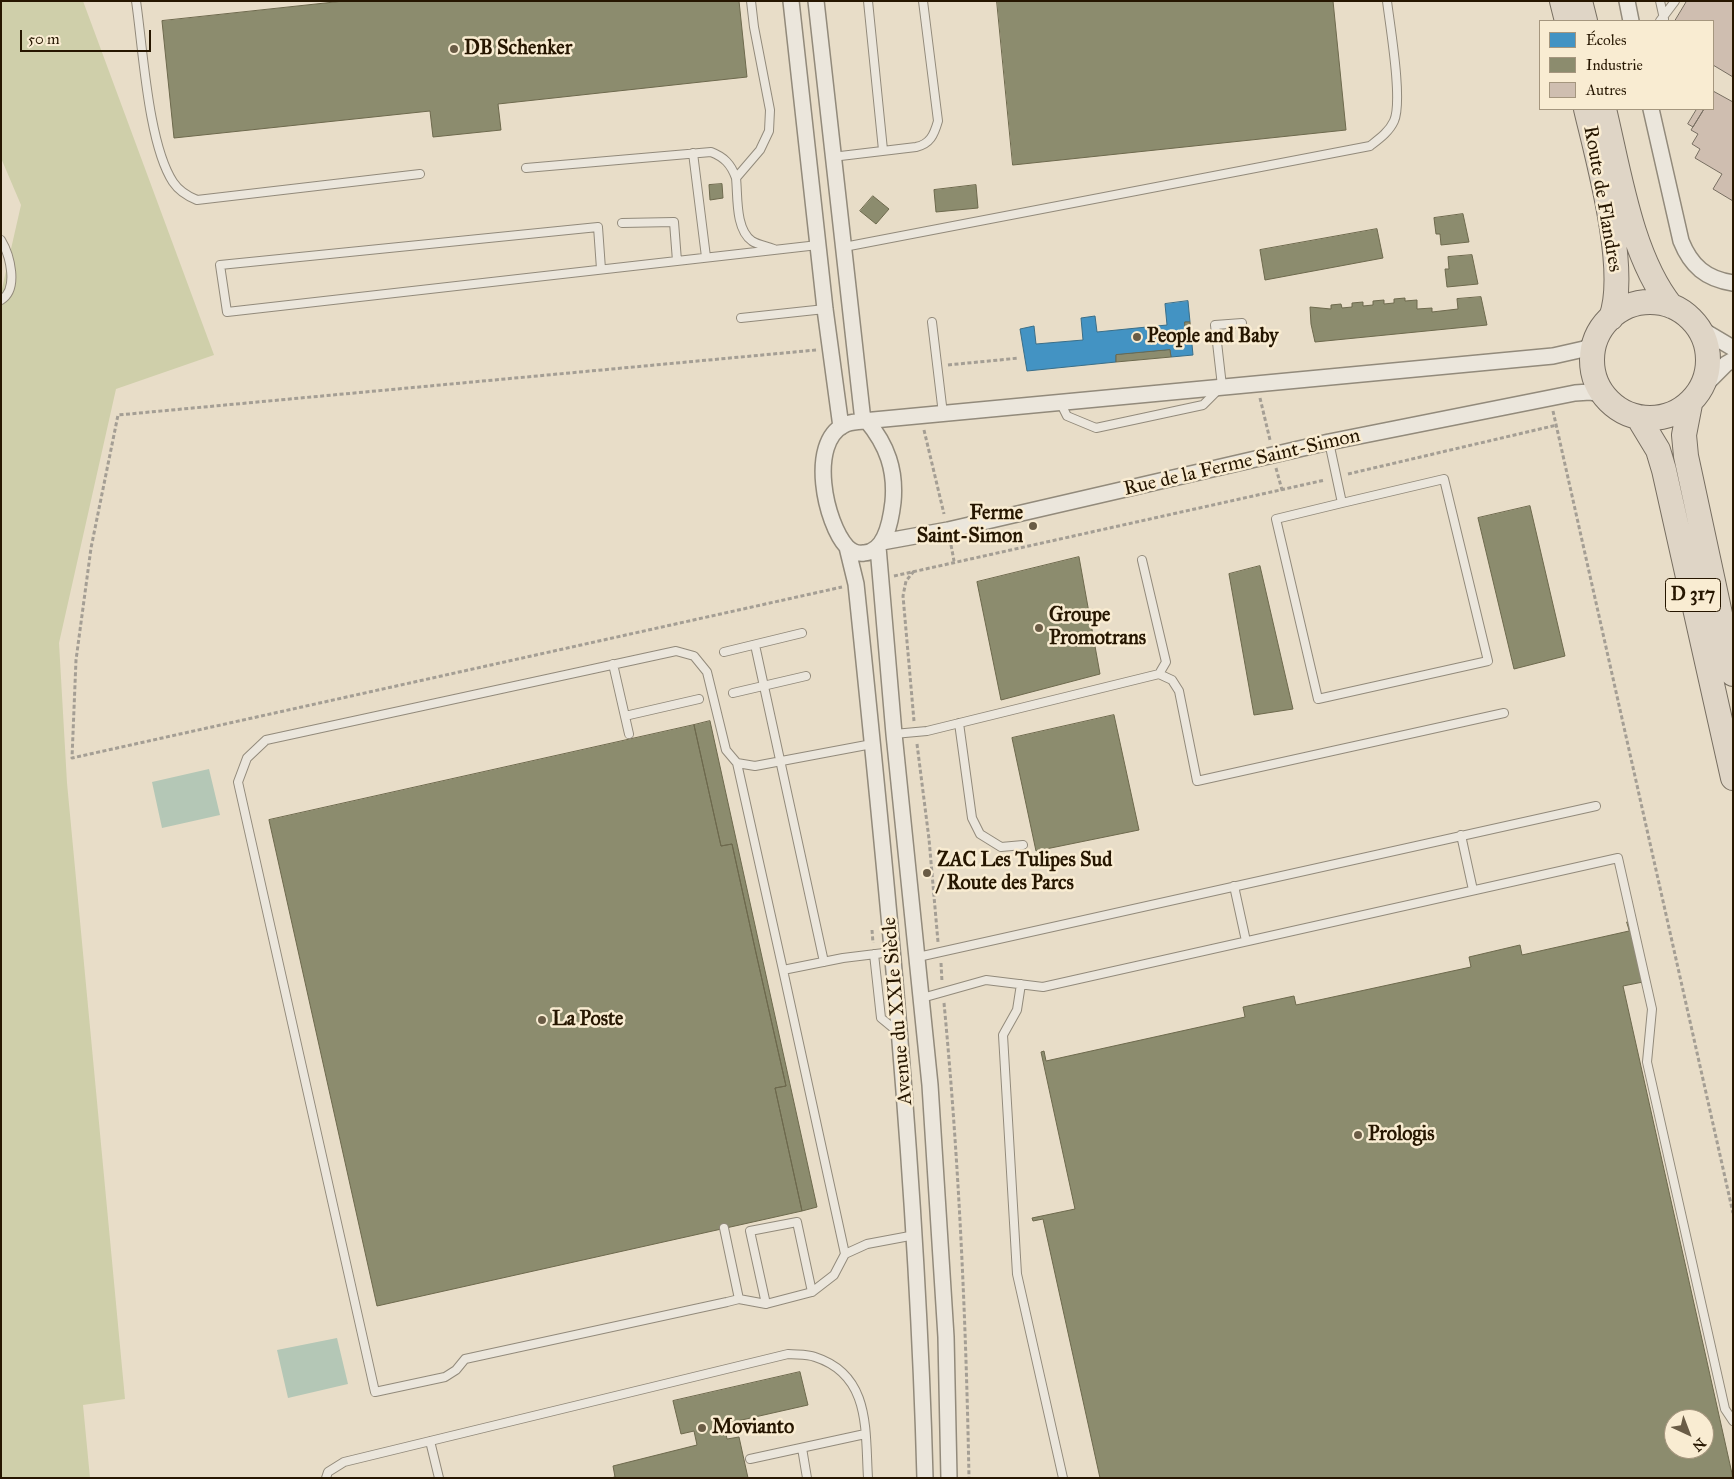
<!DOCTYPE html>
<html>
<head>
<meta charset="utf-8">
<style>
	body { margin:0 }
	#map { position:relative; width:1734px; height:1479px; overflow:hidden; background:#e8ddc8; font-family:"IM FELL Great Primer",serif }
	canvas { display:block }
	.frame { position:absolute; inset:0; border:2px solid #261600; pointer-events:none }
	.legend { position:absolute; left:1539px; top:20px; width:175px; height:90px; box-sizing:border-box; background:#f9ecd2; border:1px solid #a5967e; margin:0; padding:6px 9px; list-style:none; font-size:15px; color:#261600 }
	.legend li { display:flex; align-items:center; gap:10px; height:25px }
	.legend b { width:25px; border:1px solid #a5967e }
	.north { position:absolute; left:1664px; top:1409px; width:50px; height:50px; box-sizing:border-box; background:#f9ecd2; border:1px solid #a5967e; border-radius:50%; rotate:137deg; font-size:14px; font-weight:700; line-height:20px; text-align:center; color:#261600 }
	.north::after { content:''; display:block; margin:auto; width:18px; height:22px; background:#6a5c46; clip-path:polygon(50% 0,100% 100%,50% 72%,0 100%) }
	.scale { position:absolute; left:20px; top:30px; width:131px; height:22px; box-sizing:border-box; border:2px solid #261600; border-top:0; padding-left:6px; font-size:15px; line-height:18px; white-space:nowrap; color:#261600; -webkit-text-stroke:4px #f9ecd2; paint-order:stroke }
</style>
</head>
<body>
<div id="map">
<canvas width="1734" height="1479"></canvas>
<div class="frame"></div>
<ul class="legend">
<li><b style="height:14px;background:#4393c3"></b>Écoles</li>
<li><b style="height:14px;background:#8c8c6e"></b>Industrie</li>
<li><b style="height:14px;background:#cfbeb0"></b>Autres</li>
</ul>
<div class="north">N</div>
<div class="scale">50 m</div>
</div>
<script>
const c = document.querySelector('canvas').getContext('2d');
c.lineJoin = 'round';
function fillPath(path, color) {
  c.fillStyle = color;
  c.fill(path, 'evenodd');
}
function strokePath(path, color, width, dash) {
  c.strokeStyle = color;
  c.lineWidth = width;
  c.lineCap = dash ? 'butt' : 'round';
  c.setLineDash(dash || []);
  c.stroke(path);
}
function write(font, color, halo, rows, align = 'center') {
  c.font = font + ' "IM FELL Great Primer",serif';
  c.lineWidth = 5;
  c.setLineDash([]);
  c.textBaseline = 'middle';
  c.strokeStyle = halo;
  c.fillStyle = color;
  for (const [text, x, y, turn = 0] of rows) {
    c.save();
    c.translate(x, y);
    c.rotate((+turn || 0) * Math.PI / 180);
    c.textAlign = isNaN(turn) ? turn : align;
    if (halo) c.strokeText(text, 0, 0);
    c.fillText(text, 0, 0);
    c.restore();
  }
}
fillPath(new Path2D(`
	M1 1H83L214 355 116 389 59 643 67 783 125 1399 83 1405 90 1478H1V293L21 205 1 158Z`), '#cfcfaa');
fillPath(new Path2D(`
	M209 769 220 815 162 828 152 782Z
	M337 1338 348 1384 288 1398 277 1350Z`), '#b4c7b6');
const schools = new Path2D(`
	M1188 301 1190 322H1185L1186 334H1191L1193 355 1171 357 1170 350 1116 355V362L1027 371 1020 329 1034 326 1036 344 1083 340 1081 318 1095 316 1097 332 1167 325 1165 304Z`);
fillPath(schools, '#4393c3');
strokePath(schools, '#3a6e88', 1);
const industry = new Path2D(`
	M344 1H739L747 77 498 104 501 130 433 137 430 111 174 138 162 21Z
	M997 1H1333L1346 130 1013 165Z
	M722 184 723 198 710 200 709 185Z
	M976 185 978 208 936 212 934 190Z
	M873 196 889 209 876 224 860 211Z
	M1463 214 1469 242 1441 245 1440 234H1436L1434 218Z
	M1377 229 1383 258 1265 280 1260 250Z
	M1472 255 1478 284 1447 287 1445 269H1449L1448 257Z
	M1481 297 1487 325 1315 342 1311 324 1310 307 1331 309V305L1341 304 1342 308 1352 307V303L1363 302V306L1373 305V301L1384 300V304L1394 303V299L1405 298V301L1417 300V309L1432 308V312L1458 309 1457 299Z
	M1185 322H1190L1191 334H1186Z
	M1170 350 1171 357 1116 362V355Z
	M1530 506 1565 656 1514 669 1478 518Z
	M1079 557 1100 674 1001 700 977 582Z
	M1260 566 1293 709 1254 715 1229 574Z
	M1114 715 1139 830 1036 851 1012 738Z
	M710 721 817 1207 802 1211 775 1088 786 1086 756 953 732 844 721 846 694 725Z
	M694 725 721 846 732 844 756 953 786 1086 775 1088 802 1211 377 1306 269 820Z
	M1627 922H1630L1643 982 1623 986 1733 1478H1100L1043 1219 1033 1221 1032 1218 1075 1209 1041 1052 1044 1051 1046 1061 1245 1017 1243 1007 1294 996 1296 1005 1471 967 1469 957 1520 945 1522 955 1629 931ZM1674 1419H1704V1449H1674Z
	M800 1372 808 1405 724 1424 727 1439 739 1437 748 1478H610L615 1477 613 1466 697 1445 694 1431 681 1434 673 1401Z`);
fillPath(industry, '#8c8c6e');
strokePath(industry, '#6d694d', 1);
const building = new Path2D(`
	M1687 1H1733V77L1713 65V21H1675Z
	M1713 91 1733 102V201L1713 189 1722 174 1695 158 1700 149 1692 144 1698 134 1691 130 1704 109H1713Z
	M1697 109H1704L1693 127 1688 124Z`);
fillPath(building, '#cfbeb0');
strokePath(building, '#776e61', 1);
const lane = new Path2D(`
	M136 1C143 48 148 144 173 182 179 191 187 196 197 200L420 174
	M751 1 754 27 770 110 769 131 760 150 736 178C738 196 735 229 752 241 758 245 767 246 774 249
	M868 1 883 150
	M1660 1 1664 19
	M1660 21 1675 1
	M693 153 706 257
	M832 157 916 147C930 144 934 135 938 121L923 1
	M526 168 711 152C724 157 731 164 736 178
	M622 223 674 222 677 261
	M1 240C10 255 19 289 1 300
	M844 247 1370 146C1379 139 1389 132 1394 121 1403 101 1390 26 1387 1
	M601 269 598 227 220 265 227 312 818 245
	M741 318 825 309
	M932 322 943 414
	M1060 402 1067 416 1096 428 1203 405 1222 386 1215 325 1242 323
	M1329 442 1342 503 1444 479 1488 661 1318 699 1276 519 1342 503
	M1142 560 1166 662 1159 674
	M755 645 824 962
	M724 652 802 633
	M613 664 629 734
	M733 693 806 676
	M625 716 699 699
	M959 723 972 818 980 834 1001 847 1023 845
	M894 734 927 731 1159 674 1172 680 1179 691 1197 781 1504 713
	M872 744 755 766 737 763 726 750 707 672 694 656 676 651 266 740 247 758 238 782 375 1392 445 1377 456 1370 465 1359 727 1302 739 1299 766 1304 812 1292 834 1275 845 1254 867 1244 915 1235
	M737 763 783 970
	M1461 835 1473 890
	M1234 886 1246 941
	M874 954 881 1018 898 1032
	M918 957 1596 806
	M1021 984 1017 1010 1003 1035 1017 1274 1063 1478
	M922 998 986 980 1043 987 1618 858 1652 1009 1647 1062 1725 1409 1733 1421
	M724 1228 739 1299
	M845 1254 783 970 843 958 892 952
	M766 1304 750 1231 797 1222 812 1292
	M430 1441 439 1478
	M802 1448 807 1478
	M750 1459 865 1434
	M326 1478 328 1472 344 1462 788 1354C797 1355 807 1354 815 1357 871 1375 865 1430 868 1478`);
const street = new Path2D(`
	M791 1 825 309 841 427
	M816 1 863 421
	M1627 1 1631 21
	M1651 109 1681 241C1691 266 1706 279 1733 283
	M1699 328 1733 348
	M1702 388 1726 364 1733 360
	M867 421C887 445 896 470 893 502 891 519 886 552 864 553 858 554 851 551 847 547 825 523 808 443 844 425 849 422 857 422 863 421L1553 356 1584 349 1595 343
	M882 542 948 530 1329 442 1575 393 1590 392 1603 394
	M847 547 856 584C887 881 917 1179 925 1478
	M878 547 894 734 930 1085 946 1337 949 1478`);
const primary = new Path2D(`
	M1562 1 1567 21
	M1580 1 1585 21
	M1586 109C1598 160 1629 270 1611 318
	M1604 109C1619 171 1631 256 1671 306
	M1592 360a58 58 0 1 1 116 0a58 58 0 1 1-116 0Z
	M1690 404 1684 435 1686 456 1733 674
	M1638 417 1658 450 1664 470 1733 778`);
strokePath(lane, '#928a7b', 10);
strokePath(street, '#928a7b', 18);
strokePath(primary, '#776e61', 26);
strokePath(new Path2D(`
	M816 350 118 415 91 548 76 660 72 758 842 587
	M948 365 1019 358
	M1260 398 1270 440
	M1553 411 1733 1213
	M924 430 944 514
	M1276 468 1282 490
	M1348 474 1557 425
	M951 545 954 561
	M894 576 1325 480
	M914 721 903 596 906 581 914 571
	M917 744 929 839 938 942
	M872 930 873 943
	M941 963 942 982
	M944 1003C959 1161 966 1319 969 1478`), '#a49e94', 3, [4, 2.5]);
strokePath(lane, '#ebe6dc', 8);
strokePath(street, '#ebe6dc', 15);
strokePath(primary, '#dfd5c6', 24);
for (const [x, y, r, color] of [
	[454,49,5,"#6a5c46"],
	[1137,337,5,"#6a5c46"],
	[1033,526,5,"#6a5c46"],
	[1039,628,5,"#6a5c46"],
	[927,873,5,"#6a5c46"],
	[542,1020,5,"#6a5c46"],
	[1358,1135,5,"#6a5c46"],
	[702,1428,5,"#6a5c46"]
]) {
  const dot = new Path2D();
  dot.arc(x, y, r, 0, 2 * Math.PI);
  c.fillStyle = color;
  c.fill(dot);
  strokePath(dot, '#f9ecd2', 2);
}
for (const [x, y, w] of [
	[1693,595,55]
]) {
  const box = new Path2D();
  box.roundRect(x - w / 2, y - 16.5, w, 33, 4);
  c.fillStyle = '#f9ecd2';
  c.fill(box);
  strokePath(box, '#261600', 1);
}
write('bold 19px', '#261600', null, [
	["D 317",1693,595]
]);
write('bold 20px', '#261600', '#f9ecd2', [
	["DB Schenker",464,49],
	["People and Baby",1147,337],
	["Ferme",1023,514,"right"],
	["Saint-Simon",1023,537,"right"],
	["Groupe",1049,616],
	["Promotrans",1049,639],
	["ZAC Les Tulipes Sud",937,861],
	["/ Route des Parcs",937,884],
	["La Poste",552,1020],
	["Prologis",1368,1135],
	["Movianto",712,1428]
], 'left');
write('20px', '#261600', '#f9ecd2', [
	["Route de Flandres",1602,199,80],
	["Rue de la Ferme Saint-Simon",1242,463,-13],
	["Avenue du XXIe Siècle",898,1011,-95]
]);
</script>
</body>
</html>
